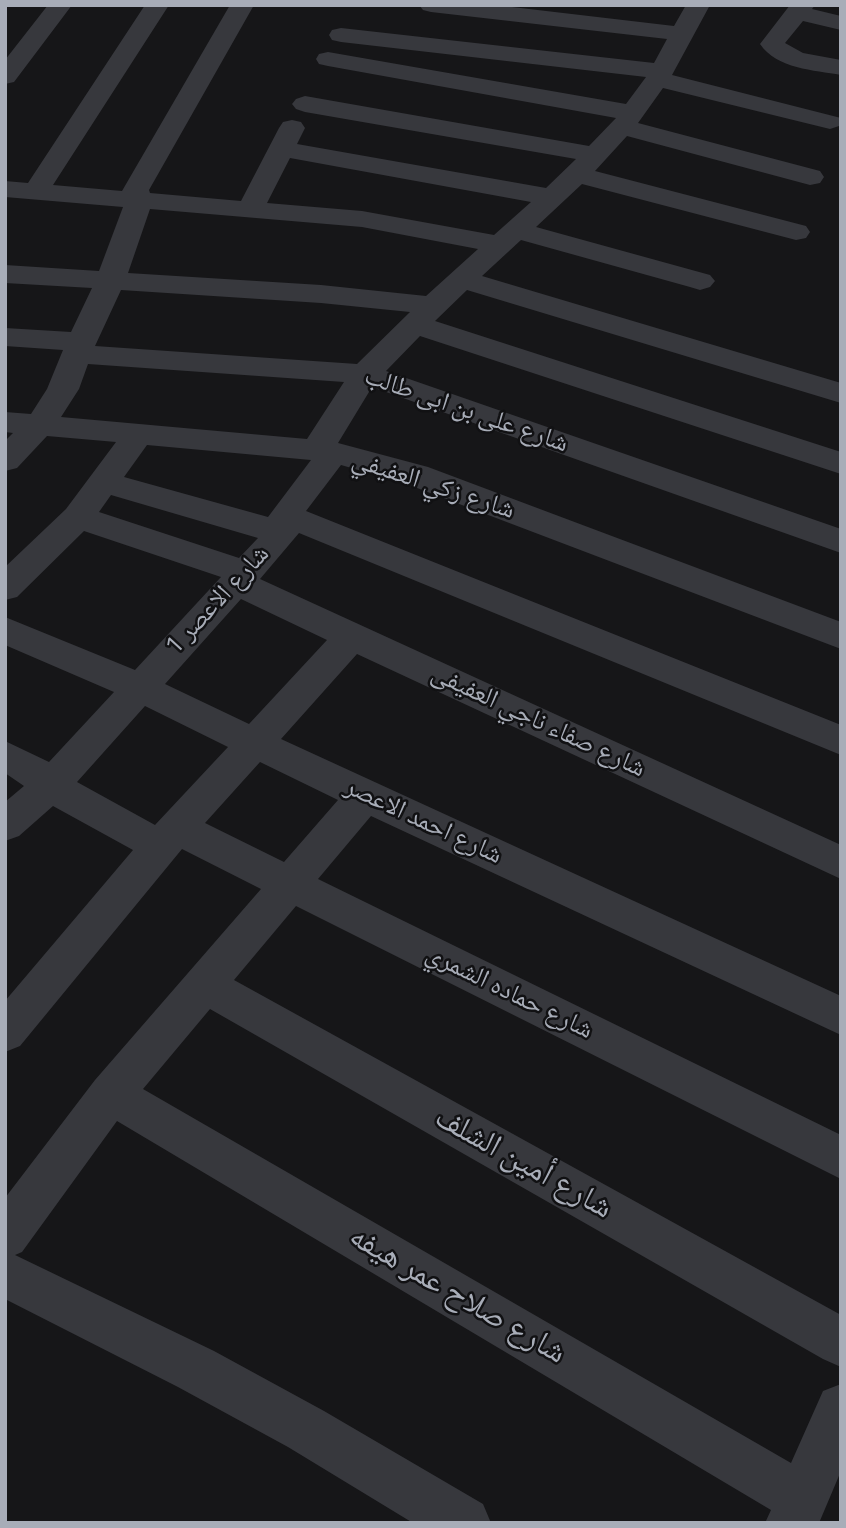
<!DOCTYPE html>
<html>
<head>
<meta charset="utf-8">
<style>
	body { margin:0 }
	#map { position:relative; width:846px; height:1528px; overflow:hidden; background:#161618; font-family:"Titillium Web",sans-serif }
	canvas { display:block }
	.frame { position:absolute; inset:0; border:7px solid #a8adb8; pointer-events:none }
</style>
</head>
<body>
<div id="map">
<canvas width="846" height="1528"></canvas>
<div class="frame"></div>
</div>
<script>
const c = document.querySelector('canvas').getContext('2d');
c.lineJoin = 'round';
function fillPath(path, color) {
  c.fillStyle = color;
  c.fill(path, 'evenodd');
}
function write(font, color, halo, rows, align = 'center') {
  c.font = font + ' "Titillium Web","Noto Naskh Arabic",sans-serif';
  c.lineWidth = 5;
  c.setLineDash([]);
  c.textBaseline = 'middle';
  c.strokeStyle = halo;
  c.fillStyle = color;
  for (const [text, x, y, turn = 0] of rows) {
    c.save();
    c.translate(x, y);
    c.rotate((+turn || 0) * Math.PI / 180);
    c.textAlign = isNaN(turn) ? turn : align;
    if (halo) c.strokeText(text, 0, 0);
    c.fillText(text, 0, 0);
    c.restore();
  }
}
fillPath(new Path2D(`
	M48 5H72L14 82 5 84V60Z
	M145 5H169L53 185 122 191 230 5H254L149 190 150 193 241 201 279 128 283 122 292 120 301 122 305 128 297 144 546 188 576 159 305 112 296 109 292 104 296 99 305 96 589 146 616 118 328 66 319 64 316 59 319 54 328 52 626 104 646 77 341 42 332 40 329 35 332 30 341 28 654 63 667 39 431 12 423 10 419 5H495L674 26 686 5H710L672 75 841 118 839 126 830 129 663 88 638 123 820 171 824 177 820 183 810 185 627 136 595 171 806 226 810 232 806 238 796 240 582 184 536 227 710 275 715 281 710 287 700 290 690 287 521 240 482 276 841 383V403L467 290 435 321 841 452V474L420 336 386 371 841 529V553L372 387 338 443 428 467 841 622V649L404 483 341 465 306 511 841 725V755L299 533 260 579 841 845V879L357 654 281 739 841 996V1035L371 816 318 879 841 1135V1179L296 906 234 980 841 1315V1367L823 1359 210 1009 143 1089 791 1463 823 1391 841 1384V1471L819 1523H765L771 1510 117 1121 22 1252 15 1255 214 1351 324 1411 483 1504 491 1523H413L288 1447 178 1387 5 1299V1198L95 1080 261 889 182 849 20 1046 5 1052V1001L133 850 53 806 19 836 5 841V802L24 786 5 773V741L49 762 114 692 5 645V617L135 670 221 577 84 531 17 597 5 600V567L66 509 116 442 47 436 17 468 5 471V441L13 433 5 432V412L31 414 47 389 63 350 5 346V328L71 332 92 288 5 283V265L99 271 123 207 5 197V181L28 183ZM290 158 531 202 494 235 362 211 267 203ZM150 209 362 227 478 249 426 296 321 285 128 273ZM121 290 321 303 410 312 357 364 95 346ZM88 364 344 382 307 439 61 417 79 389ZM147 445 311 460 268 517 124 477ZM111 495 258 538 239 558 99 512ZM241 599 327 640 249 724 165 684ZM145 706 228 747 155 825 77 782ZM260 762 338 800 284 862 205 823Z
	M790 5H815L812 9 841 16V30L803 21 785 43 803 53 841 60V75C814 70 777 69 760 44Z`), '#37383d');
write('26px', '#a8adb8', '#111113', [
	["شارع على بن ابى طالب",466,411,19],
	["شارع زكي العفيفي",433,486,18],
	["شارع الاعصر 1",218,601,-47],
	["شارع صفاء ناجي العفيفى",538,722,25],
	["شارع احمد الاعصر",423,822,25],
	["شارع حماده الشمري",509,993,26]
]);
write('32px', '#a8adb8', '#111113', [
	["شارع أمين الشلف",523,1164,29],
	["شارع صلاح عمر هيفه",457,1296,30]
]);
</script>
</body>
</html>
